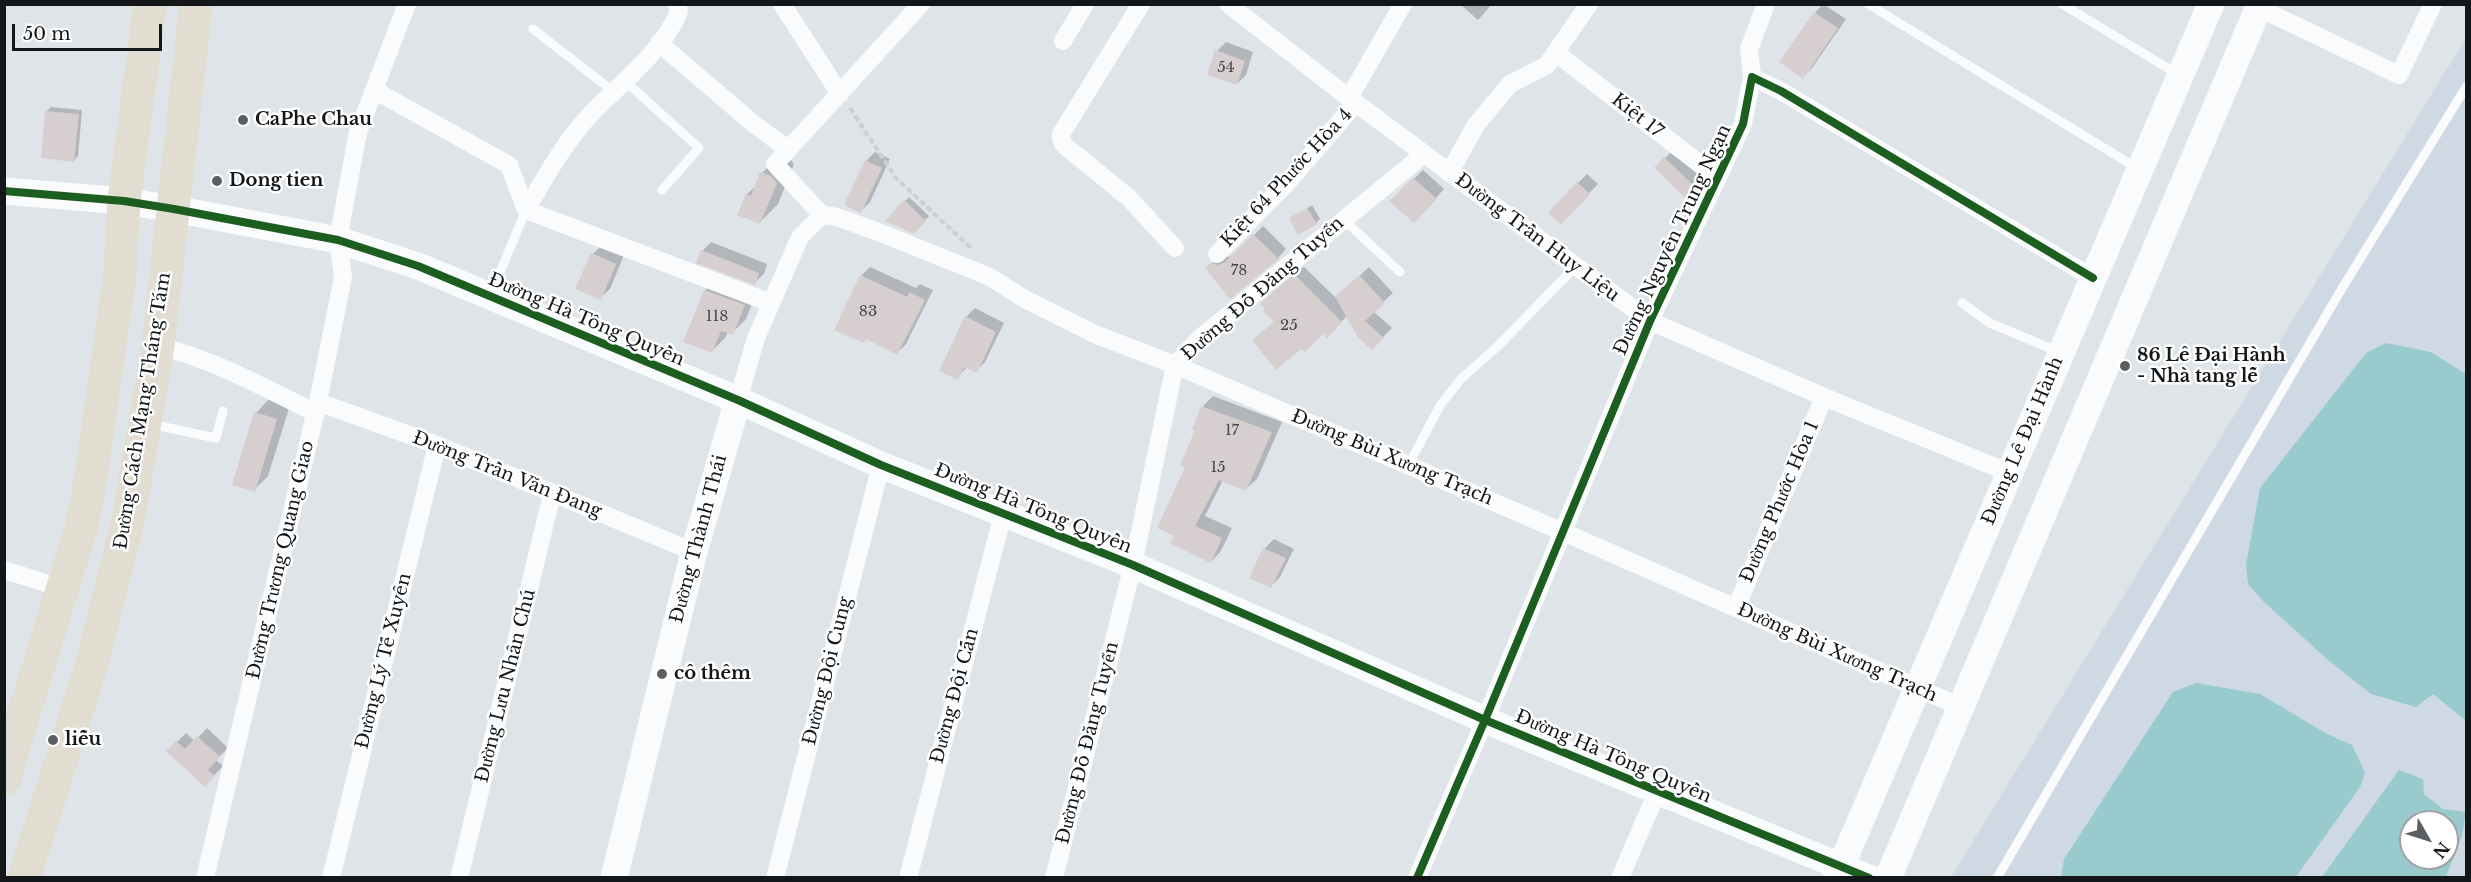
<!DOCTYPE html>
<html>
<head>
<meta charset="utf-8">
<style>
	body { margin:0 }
	#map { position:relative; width:2471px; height:882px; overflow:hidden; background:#dfe4e9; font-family:"Libre Baskerville",serif }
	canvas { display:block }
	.frame { position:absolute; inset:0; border:6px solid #14171a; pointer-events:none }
	.north { position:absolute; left:2399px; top:810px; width:60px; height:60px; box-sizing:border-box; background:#fff; border:2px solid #a1a2a3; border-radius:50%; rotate:129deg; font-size:16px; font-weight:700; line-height:24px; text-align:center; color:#14171a }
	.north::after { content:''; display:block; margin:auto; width:21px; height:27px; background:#5b5f62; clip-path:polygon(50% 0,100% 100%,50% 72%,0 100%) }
	.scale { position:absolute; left:12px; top:24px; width:150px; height:27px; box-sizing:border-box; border:3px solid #14171a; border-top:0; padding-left:8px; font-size:18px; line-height:21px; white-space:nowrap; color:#14171a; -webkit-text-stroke:4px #fff; paint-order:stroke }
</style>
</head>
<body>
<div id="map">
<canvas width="2471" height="882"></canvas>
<div class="frame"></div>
<div class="north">N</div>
<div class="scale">50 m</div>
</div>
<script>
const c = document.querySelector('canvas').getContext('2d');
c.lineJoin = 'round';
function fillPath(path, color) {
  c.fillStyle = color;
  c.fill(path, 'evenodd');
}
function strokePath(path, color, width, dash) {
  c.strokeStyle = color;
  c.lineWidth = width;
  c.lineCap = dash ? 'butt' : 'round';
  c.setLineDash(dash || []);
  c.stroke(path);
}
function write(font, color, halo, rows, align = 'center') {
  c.font = font + ' "Libre Baskerville",serif';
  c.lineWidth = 5;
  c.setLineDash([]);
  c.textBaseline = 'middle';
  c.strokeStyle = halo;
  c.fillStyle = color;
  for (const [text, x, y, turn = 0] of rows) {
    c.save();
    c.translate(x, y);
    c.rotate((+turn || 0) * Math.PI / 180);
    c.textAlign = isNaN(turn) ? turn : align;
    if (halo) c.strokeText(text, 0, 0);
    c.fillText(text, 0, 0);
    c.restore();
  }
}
fillPath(new Path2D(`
	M2466 38V877H1951ZM2411 822H2447V858H2411Z`), '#cfd9e4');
fillPath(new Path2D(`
	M2386 343 2431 352 2466 374V721L2433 694 2416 707 2371 694 2328 660 2265 603 2248 584 2246 565 2260 488 2366 353Z
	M2196 683 2260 694 2327 734 2352 745 2365 773 2360 787 2296 877H2061L2064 859 2173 692Z
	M2399 770 2423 779 2424 794 2443 809 2466 812 2462 836 2446 877H2322ZM2411 822H2447V858H2411Z`), '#99cbce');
fillPath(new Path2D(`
	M1460 4H1492L1478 20Z
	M1823 4 1846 19 1812 68 1803 77 1781 62 1815 13Z
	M1226 42 1253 52 1246 75 1237 84 1217 51Z
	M51 107 82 110 78 156 74 160 47 111Z
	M1674 149 1707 181 1700 193 1692 202 1656 168Z
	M875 152 890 159 870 202 861 211 866 161Z
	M780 155 789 158 794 164 778 204 760 222 739 215 747 194 757 185 762 173Z
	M1423 170 1444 189 1423 212 1391 201Z
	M1587 174 1598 184 1561 222 1578 183Z
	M909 197 929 216 913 232 887 220Z
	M1312 205 1320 219 1316 223 1291 219Z
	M1263 226 1286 249 1278 258 1207 268 1221 255 1230 257 1235 254Z
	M711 242 767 264 764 274 754 283 702 251Z
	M602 245 624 255 610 289 600 298 593 254Z
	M870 267 916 288 920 284 933 290 906 344 897 353 867 338 861 276Z
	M1304 267 1336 298 1369 267 1393 293 1373 311 1392 328 1381 339 1347 316 1327 336 1323 332 1301 347 1254 340 1275 321 1271 294Z
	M719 277 757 291 746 319 732 333 728 332 725 338 711 352 685 342 705 290Z
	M975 308 1004 323 985 362 976 371 967 367 957 378 966 317Z
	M1213 396 1282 422 1257 479 1246 489 1223 480 1205 516 1232 528 1221 551 1211 562 1176 535 1187 466 1197 429 1194 428 1203 406Z
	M269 399 290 405 268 476 254 490 256 413Z
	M1274 539 1294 549 1280 577 1271 586 1251 577 1265 548Z
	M207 728 228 748 216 760 223 766 205 785 168 751 186 733 195 741Z`), '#0003');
fillPath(new Path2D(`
	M1814 12 1838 28 1803 79 1779 62Z
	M1215 50 1245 61 1237 85 1207 75Z
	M45 111 79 114 74 162 41 158Z
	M1664 157 1699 191 1692 204 1654 168Z
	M865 160 882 168 861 213 844 205Z
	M760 172 771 176 777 183 760 224 737 215 746 194 751 196Z
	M1413 178 1437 199 1414 223 1389 201Z
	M1577 182 1590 194 1561 225 1548 213Z
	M904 200 926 221 914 234 885 221Z
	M1307 208 1317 224 1298 235 1289 218Z
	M1253 234 1279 259 1230 299 1205 268 1211 263 1219 265 1225 262Z
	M701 250 759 273 755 285 696 263Z
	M591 253 616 264 601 300 575 289Z
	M860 275 907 297 910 292 925 300 897 355 866 339 864 343 834 330Z
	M1295 275 1342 322 1327 338 1323 334 1305 352 1301 349 1276 370 1252 340 1274 322 1263 311 1265 309 1260 303Z
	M1359 275 1385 303 1365 321 1384 338 1372 350 1358 337 1335 297Z
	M704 290 745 305 733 335 721 331 712 353 683 342Z
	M965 316 996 332 977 373 964 367 958 380 939 371Z
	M1201 406 1272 432 1246 491 1219 480 1195 526 1222 538 1211 563 1170 543 1174 536 1157 528 1185 467 1180 465 1195 430 1192 429Z
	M254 412 277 419 255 492 232 485Z
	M1263 548 1286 558 1271 588 1249 578Z
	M197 736 220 757 208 770 215 776 205 787 166 751 176 741 185 749Z`), '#d7cecf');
strokePath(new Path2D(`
	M850 108 896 178 972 249`), '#cdcfd0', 4, [6, 3]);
strokePath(new Path2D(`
	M1868 4 2137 168
	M2062 4 2179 75
	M533 29 614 92
	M625 81 699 148 662 190
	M1344 220 1400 272
	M491 294 526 210
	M1962 303 1990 323 2059 352
	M150 424 216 438 223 411
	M1408 466 1441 404 1462 378 1497 347 1576 266
	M1997 878 2341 290 2466 87`), '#fafbfc', 9);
strokePath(new Path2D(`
	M782 4 840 94
	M1141 4 1061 134V139L1064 145 1129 198 1175 248
	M1228 4 1349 98 1650 321 1824 397 2010 473
	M2259 8 2399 75 2433 4
	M1063 41 1085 4
	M659 43 755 125 788 149
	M1556 53 1718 178
	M1752 77 1749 49 1766 4
	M374 90 509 165 526 210 771 303
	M1349 98 1403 4
	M1449 173 1476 125 1510 84 1547 65 1589 4
	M526 210C543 181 559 152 581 125 610 91 663 54 679 11L677 4
	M822 215 837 217 881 233 990 277 1023 298 1097 335 1175 365 1563 532 1961 707
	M822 215 775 164 921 4
	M1217 254 1286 184 1356 103
	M158 346C214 359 264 388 316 413
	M738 400 756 338 800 237 822 215
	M318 402 437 445 694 552
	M4 570 62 588
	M1736 608 1824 397
	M205 878 318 402 343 277 338 240 358 132 407 4
	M331 878 437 445
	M459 878 552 494
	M775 878 881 465
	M908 878 1003 514
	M1054 878 1133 565 1175 365 1199 339 1424 154
	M1417 878 1485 720 1650 321 1743 124 1752 77 1781 91 2093 278
	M1620 878 1657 792`), '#fafbfc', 18);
strokePath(new Path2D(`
	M4 191 124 201 174 209 338 240 418 266 738 400 881 465 1133 565 1485 720 1869 878
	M614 878 694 552 738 400
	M1836 878 2211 4
	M1888 878 2260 4`), '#fafbfc', 27);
strokePath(new Path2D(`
	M4 779 82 525 91 476 120 274 124 201 150 4
	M24 878 89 673 128 522 158 346 196 4`), '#e1ddd0', 33);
strokePath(new Path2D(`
	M4 191 124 201 174 209 338 240 418 266 738 400 881 465 1133 565 1485 720 1869 878
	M1417 878 1485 720 1650 321 1743 124 1752 77 1781 91 2093 278`), '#1b5e20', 8);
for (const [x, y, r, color] of [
	[243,120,6,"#5b5f62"],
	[217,181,6,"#5b5f62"],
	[2125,366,6,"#5b5f62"],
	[662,674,6,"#5b5f62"],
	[53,740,6,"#5b5f62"]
]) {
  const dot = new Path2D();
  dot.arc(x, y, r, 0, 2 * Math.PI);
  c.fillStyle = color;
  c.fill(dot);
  strokePath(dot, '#fff', 2);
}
write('15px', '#474749', null, [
	["54",1226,68],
	["78",1239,271],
	["83",868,312],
	["118",717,317],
	["25",1289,326],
	["17",1232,431],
	["15",1218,468]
]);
write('18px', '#14171a', '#fff', [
	["Kiệt 17",1637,116,38],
	["Kiệt 64 Phước Hòa 4",1287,178,-47],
	["Đường Trần Huy Liệu",1537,238,37],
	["Đường Nguyễn Trung Ngạn",1673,240,-65],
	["Đường Đỗ Đăng Tuyển",1263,289,-41],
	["Đường Hà Tông Quyền",586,320,23],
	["Đường Cách Mạng Tháng Tám",143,411,-81],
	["Đường Lê Đại Hành",2023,441,-67],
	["Đường Bùi Xương Trạch",1392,458,23],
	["Đường Trần Văn Đang",507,475,22],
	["Đường Phước Hòa 1",1780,502,-67],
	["Đường Hà Tông Quyền",1033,509,22],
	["Đường Thành Thái",699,539,-75],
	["Đường Trương Quang Giao",281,560,-77],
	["Đường Bùi Xương Trạch",1837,653,24],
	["Đường Lý Tế Xuyên",384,661,-76],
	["Đường Đội Cung",828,671,-76],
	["Đường Lưu Nhân Chú",506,686,-76],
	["Đường Đội Cấn",955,696,-75],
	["Đường Đỗ Đăng Tuyển",1088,743,-76],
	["Đường Hà Tông Quyền",1613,757,23]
]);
write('bold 18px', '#14171a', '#fff', [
	["CaPhe Chau",255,120],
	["Dong tien",229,181],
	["86 Lê Đại Hành",2137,356],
	["- Nhà tang lễ",2137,377],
	["cô thêm",674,674],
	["liễu",65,740]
], 'left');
</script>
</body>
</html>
